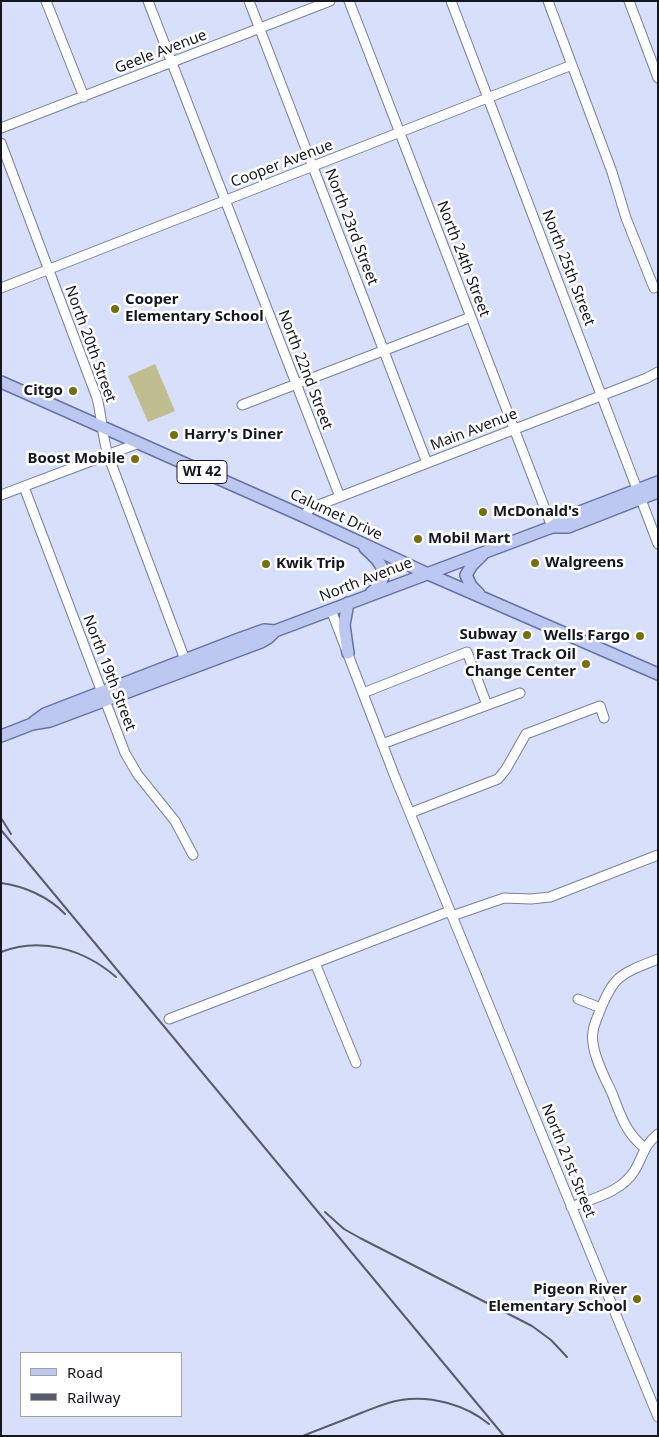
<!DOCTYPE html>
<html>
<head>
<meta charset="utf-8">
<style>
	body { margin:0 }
	#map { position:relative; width:659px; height:1437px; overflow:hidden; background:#d7dffa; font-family:"Noto Sans",sans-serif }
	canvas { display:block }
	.frame { position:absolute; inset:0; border:2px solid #141720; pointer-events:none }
	.legend { position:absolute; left:20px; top:1352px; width:162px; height:65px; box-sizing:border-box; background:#fff; border:1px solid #a1a2a6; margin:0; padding:6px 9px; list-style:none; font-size:15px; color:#141720 }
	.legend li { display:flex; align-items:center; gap:10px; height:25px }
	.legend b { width:25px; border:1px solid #a1a2a6 }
</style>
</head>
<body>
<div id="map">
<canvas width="659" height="1437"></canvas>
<div class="frame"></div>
<ul class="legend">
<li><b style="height:6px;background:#bdc8f1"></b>Road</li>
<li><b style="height:6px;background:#585d6d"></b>Railway</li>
</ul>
</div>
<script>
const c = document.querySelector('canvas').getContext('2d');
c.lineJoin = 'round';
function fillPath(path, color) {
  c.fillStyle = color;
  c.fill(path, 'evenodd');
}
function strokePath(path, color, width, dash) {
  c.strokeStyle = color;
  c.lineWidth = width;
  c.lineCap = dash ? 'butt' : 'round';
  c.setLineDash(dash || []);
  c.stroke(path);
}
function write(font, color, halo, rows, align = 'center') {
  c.font = font + ' "Noto Sans",sans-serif';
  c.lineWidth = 5;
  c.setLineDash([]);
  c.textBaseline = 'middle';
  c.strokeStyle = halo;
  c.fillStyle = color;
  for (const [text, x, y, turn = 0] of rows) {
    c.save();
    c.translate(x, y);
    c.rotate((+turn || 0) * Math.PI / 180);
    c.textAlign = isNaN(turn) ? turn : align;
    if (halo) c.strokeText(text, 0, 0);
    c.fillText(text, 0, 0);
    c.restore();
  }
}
fillPath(new Path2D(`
	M155 364 175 411 148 422 128 376Z`), '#c0be90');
const minor = new Path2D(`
	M46 1 84 97
	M148 1 340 497
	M249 1 427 463
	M349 1 552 527
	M451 1 658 544
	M548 1 612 172 626 218 654 288
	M629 1 658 78
	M1 128 330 1
	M1 143 97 398C102 417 102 436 108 455L187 665
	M1 288 572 65
	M242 405 471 317
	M24 487 125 753 138 775 175 821 193 855
	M1 495 139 443
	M303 516 311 508 647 378 658 372
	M331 610 395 777 658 1417
	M363 693 467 652 487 705
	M382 744 520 693
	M410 813 498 779 506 769 526 734 600 706 604 718
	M452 916 504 898 531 899 550 897 658 855
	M315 963 356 1063
	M578 999 601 1008
	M169 1019 450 911
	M645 1148C626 1134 620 1114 612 1093 605 1078 595 1060 593 1043 591 1032 595 1023 599 1013 614 975 620 974 658 959
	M571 1207C594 1198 622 1192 635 1170 643 1156 644 1145 658 1134`);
const major = new Path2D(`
	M1 382 303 516 426 573 658 674
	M552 527H568L658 492
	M365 548C382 563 393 575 371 593
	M479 594 471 586 466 575 472 565 483 554
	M348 653 344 625 348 603
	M34 722 45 714 239 639 264 630 275 631
	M1 736 32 724 50 721 261 642 268 638 275 631 552 527 564 518 658 482`);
strokePath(minor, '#798098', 11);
strokePath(major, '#6572a2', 14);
strokePath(minor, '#fff', 9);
strokePath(major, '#bdc8f1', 11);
strokePath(new Path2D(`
	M1 818 11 834
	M1 830 504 1436
	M1 883C24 886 49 897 65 914
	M1 952C41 936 85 950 116 977
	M325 1212 344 1229 360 1238 532 1326 551 1340 567 1357
	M303 1436C322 1428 342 1421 361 1413 374 1408 387 1402 401 1400 431 1395 466 1405 489 1424`), '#585d6d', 2);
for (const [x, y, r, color] of [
	[115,309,5,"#746f0f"],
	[73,391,5,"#746f0f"],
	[174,435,5,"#746f0f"],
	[135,459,5,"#746f0f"],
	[483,512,5,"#746f0f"],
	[418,539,5,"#746f0f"],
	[535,563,5,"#746f0f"],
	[266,564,5,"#746f0f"],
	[527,635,5,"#746f0f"],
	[640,636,5,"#746f0f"],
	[586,664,5,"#746f0f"],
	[637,1299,5,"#746f0f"]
]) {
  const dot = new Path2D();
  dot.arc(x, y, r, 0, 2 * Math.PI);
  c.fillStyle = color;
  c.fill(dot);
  strokePath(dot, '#fff', 2);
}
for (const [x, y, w] of [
	[202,472,50]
]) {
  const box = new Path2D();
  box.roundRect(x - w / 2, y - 11.5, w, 23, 4);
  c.fillStyle = '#fff';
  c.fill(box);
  strokePath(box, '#141720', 1);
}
write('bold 14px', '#141720', null, [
	["WI 42",202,472]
]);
write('15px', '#141720', '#fff', [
	["Geele Avenue",161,52,-21],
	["Cooper Avenue",282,164,-21],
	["North 23rd Street",351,227,69],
	["North 24th Street",463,259,69],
	["North 25th Street",568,268,69],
	["North 20th Street",90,344,70],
	["North 22nd Street",305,370,69],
	["Main Avenue",474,430,-21],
	["Calumet Drive",336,515,25],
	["North Avenue",366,580,-21],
	["North 19th Street",109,673,69],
	["North 21st Street",568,1161,68]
]);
write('bold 15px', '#141720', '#fff', [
	["Cooper",125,300],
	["Elementary School",125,317],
	["Citgo",63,391,"right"],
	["Harry's Diner",184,435],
	["Boost Mobile",125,459,"right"],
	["McDonald's",493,512],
	["Mobil Mart",428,539],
	["Walgreens",545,563],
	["Kwik Trip",276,564],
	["Subway",517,635,"right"],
	["Wells Fargo",630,636,"right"],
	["Fast Track Oil",576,655,"right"],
	["Change Center",576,672,"right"],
	["Pigeon River",627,1290,"right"],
	["Elementary School",627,1307,"right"]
], 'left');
</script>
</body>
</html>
